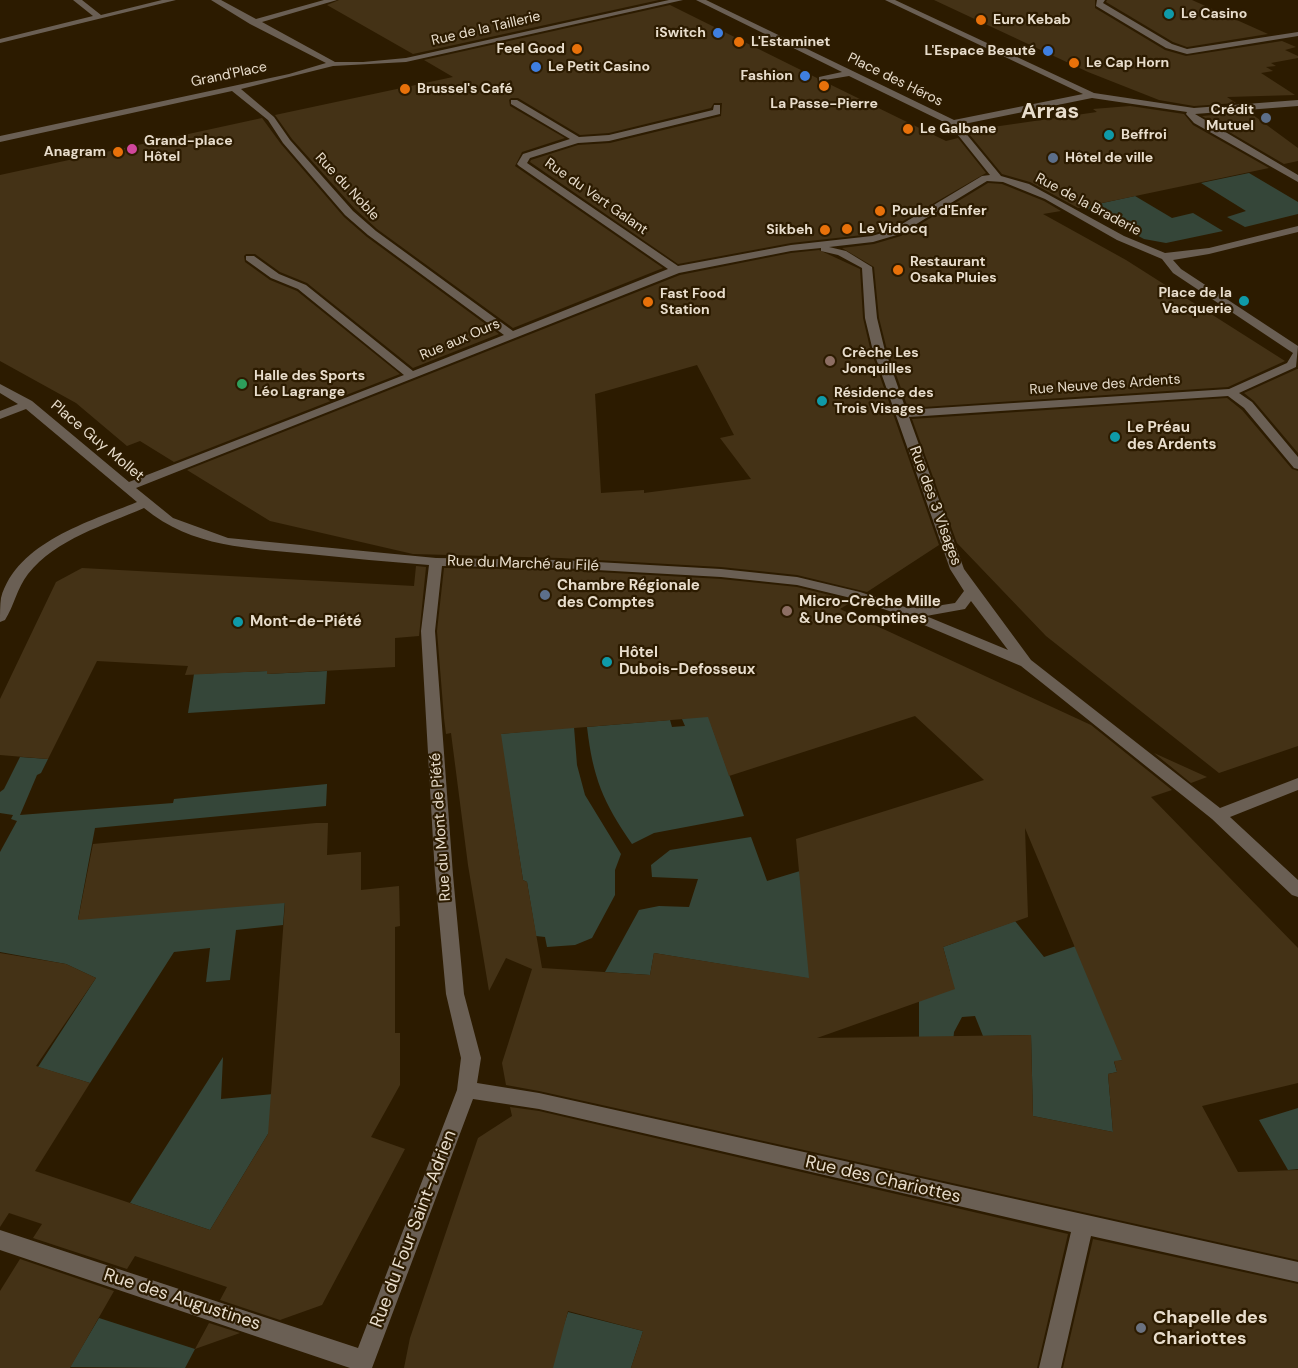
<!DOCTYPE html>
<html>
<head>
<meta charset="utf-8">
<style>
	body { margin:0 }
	canvas { display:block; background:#2c1b00 }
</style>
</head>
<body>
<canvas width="1298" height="1368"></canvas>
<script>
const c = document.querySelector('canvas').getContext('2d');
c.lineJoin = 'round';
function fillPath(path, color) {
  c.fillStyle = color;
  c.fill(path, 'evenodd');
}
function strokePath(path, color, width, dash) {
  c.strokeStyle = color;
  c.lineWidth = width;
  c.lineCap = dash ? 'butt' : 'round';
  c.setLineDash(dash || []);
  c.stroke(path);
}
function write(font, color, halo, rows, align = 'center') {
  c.font = font + ' "DM Sans",sans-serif';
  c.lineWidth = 4.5;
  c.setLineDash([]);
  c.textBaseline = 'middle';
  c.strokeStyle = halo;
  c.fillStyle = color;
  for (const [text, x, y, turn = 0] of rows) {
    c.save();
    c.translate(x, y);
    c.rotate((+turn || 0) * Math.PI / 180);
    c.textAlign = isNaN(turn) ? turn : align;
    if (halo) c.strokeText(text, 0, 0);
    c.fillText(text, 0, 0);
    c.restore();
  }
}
fillPath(new Path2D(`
	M1249 173 1298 202V214L1245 227 1227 217 1246 211 1201 183Z
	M1135 196 1172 218 1193 213 1223 231 1166 243 1144 239 1084 207Z
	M721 660 711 724 744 816 654 833 632 844C603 802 593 778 587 727L670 720 672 727 685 726 665 680Z
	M267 671V674L327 671 325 704 188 713 194 674Z
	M574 727 577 765 585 795 621 854 615 870V895L592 938 575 945 547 947 545 937 536 936 527 882 523 880 500 734Z
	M20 757 48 759 41 773 37 775 20 815 173 803 174 799 327 784 326 806 95 828 78 919 285 900 283 925 236 930 230 980 206 982 210 948 174 952 90 1083 38 1067 96 978 66 964 0 952V852L17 821 11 819 13 815 0 813V792L4 789Z
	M751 837 767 881 876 848 854 986 654 953 650 975 605 972 639 910 659 906 689 907 698 879 652 877 651 865 670 850Z
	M1015 921 1044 957 1108 935 1122 1060 1114 1062 1117 1072 1108 1074 1113 1132 1033 1116 1031 1035 983 1036 975 1016 962 1017 954 1032 951 1062 919 1042V997L950 972 943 947Z
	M223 1057 221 1099 284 1093 283 1109 210 1230 130 1203Z
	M1298 1108V1169L1288 1170 1259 1120Z
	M568 1312 643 1331 631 1368H550Z
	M99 1318 195 1349 185 1368 70 1367Z`), '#354639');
fillPath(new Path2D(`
	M339 0H659L413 54 327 5Z
	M934 0H1095V8L1165 50 1186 56 1282 41 1296 47 1285 50 1298 56V58L1271 63 1276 66 1266 67 1273 71 1261 73 1295 95 1227 97 1236 103 1194 106 1159 100 1088 72Z
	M1107 0H1192L1268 34 1187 47 1173 42 1106 2Z
	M670 5 817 78 818 83 825 82 946 141 958 138 986 173 891 228 872 234 791 243 678 264 530 162 531 160 578 145 610 143 721 116 722 103H714L711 108 609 133 580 135 518 98H511L509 100 510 106 565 138 522 152 515 166 663 268 513 328 377 229 355 209 292 139 275 115 453 77 424 60Z
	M1130 106 1184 114 1193 125 1269 168 1078 208 1030 182 1002 174 970 135 986 128 1097 112 1093 109Z
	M1249 112 1298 148V161L1284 164 1202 116Z
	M262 118 281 144 344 217 367 237 499 334 413 368 307 283 280 272 255 254H246L244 256 245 262 270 280 297 291 400 374 174 462 140 441 127 446 76 403 0 361V175Z
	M988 183 1002 184 1044 201 1061 211 1043 214 1126 260 1285 361 1228 387 908 408 886 346 879 318 874 267 842 248 874 244 901 236Z
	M819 250 860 269 863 318 870 348 939 545 867 592 797 575 721 567 561 558 413 554 270 521 187 470 680 275 791 253ZM697 365 734 435 720 438 751 479 644 493V490L601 493 595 394Z
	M1297 369H1298V453L1254 401 1244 393Z
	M1227 398 1242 410 1292 469 1298 471V746L1219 773 1046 636 957 543 912 419Z
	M416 566 426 567 419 636 395 638V667L267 674V671L185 675 188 666 97 661 48 759 0 755V699L56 582 82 568 414 586Z
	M444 568 561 570 721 579 797 587 850 600 853 601 840 609 1091 725 1172 790 1151 797 1298 948V1083L1202 1106 1238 1172 1298 1170V1260L539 1091 506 1085 502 1063 532 969 506 958 489 991 468 865 451 733 446 734 444 718 437 631ZM915 716 984 780 796 839 809 978 654 953 650 975 542 968 527 882 523 880 501 734 708 717 729 776ZM1025 828 1122 1060 1114 1061 1117 1072 1108 1074 1113 1132 1033 1116 1031 1035 817 1038 955 989 943 947 1028 917Z
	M1154 753 1207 777 1191 783Z
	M316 823H328L327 855 361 852V890L399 886 400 926 395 927V1033H400V1085L371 1137 405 1149 322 1305 280 1320 220 1300 227 1287 135 1256 127 1269 33 1238 42 1224 9 1213 0 1227V953L66 964 96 978 36 1066 90 1083 35 1171 210 1230 268 1134 285 903 78 920 93 844Z
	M510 1107 539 1111 1068 1234 1037 1368H631L643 1331 568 1311 553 1368H404L410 1338 478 1138 512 1116Z
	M1093 1239 1298 1284V1368H1063Z
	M20 1259 114 1291 70 1368H0V1291Z
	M209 1323 240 1333 195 1349Z`), '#443216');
fillPath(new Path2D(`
	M73 0H82L101 15 162 0H176L0 43V39L93 16Z
	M211 0H221L256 19 324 0H337L262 22 335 62H363L406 58 669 0H683L406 62 333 66 241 89 274 117 290 140 353 211 376 231 513 331 668 269 519 166 517 164 523 154 570 139 511 104V100H517L579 137 609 135 713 110 714 105H720V114L609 141 578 143 530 158 527 163 678 266 791 245 872 236 892 230 982 176 990 175 950 125 849 76 819 81V77L842 72 696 0H706L954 120 1083 94 885 0H895L1094 93 1194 108 1298 100V106L1195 114 1298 175V182L1194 123 1186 114 1187 112 1092 98 959 125 1001 176 1029 184 1124 236 1165 253 1209 248 1298 226V232L1209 254 1173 260 1181 269 1298 346 1296 367 1239 393 1252 402 1298 457V469L1294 468 1244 408 1228 396 909 417 964 569 1031 660 1220 808 1298 778V790L1230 817 1298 880V897L1292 895 1212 819 1021 666 898 614 851 598 797 585 721 577 561 568 442 566 435 631 453 875 464 994 481 1058 477 1083 539 1093 1298 1262V1282L1091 1236 1061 1368H1039L1071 1232 539 1109 473 1099 372 1368H350L0 1250V1230L358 1348 457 1090 461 1058 446 994 435 875 421 631 429 565C389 562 349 558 309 554 250 548 192 548 144 508 105 525 56 539 28 574 17 588 14 606 5 620L0 622C0 614 0 605 1 598 17 542 89 522 137 502L26 409 0 419V411L18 404 0 393V384L32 401 129 482 404 375 298 289 271 278 246 260V256H254L279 274 306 285 413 371 504 335 368 235 345 215 283 143 268 120 232 91 0 142V136L289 74 326 63 250 24ZM987 181 1003 182 1045 199 1117 240 1162 259 1173 273 1293 353 1287 363 1229 389 906 410 884 347 877 318 872 267 846 251 829 247 873 242 900 234ZM821 248V251L838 255 862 268 865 318 872 347 950 569 964 591 955 603 936 606 908 608 860 592 797 577 721 569 561 560 436 558 228 538 173 518 136 488 679 273 791 251ZM971 601 1008 650 926 616 965 609Z
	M1097 0H1105L1103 3 1172 44 1187 49 1298 32V36L1187 54 1166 48 1096 6Z`), '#6a5f54');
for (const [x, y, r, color] of [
	[1169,14,6,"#0f9aa8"],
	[981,20,6,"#e8710a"],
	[718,33,6,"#3f7fe0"],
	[739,42,6,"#e8710a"],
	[577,49,6,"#e8710a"],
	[1048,51,6,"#3f7fe0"],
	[1074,63,6,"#e8710a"],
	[536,67,6,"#3f7fe0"],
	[805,76,6,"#3f7fe0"],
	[824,86,6,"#e8710a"],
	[405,89,6,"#e8710a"],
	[1266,118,6,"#5c6f8a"],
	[908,129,6,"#e8710a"],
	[1109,135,6,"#0f9aa8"],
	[132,149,6,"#d1479c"],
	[118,152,6,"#e8710a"],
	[1053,158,6,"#5c6f8a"],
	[880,211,6,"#e8710a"],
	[847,229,6,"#e8710a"],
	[825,230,6,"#e8710a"],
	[898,270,6,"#e8710a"],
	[1244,301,6,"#0f9aa8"],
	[648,302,6,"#e8710a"],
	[830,361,6,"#8d6e63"],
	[242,384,6,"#2e9e5b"],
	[822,401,6,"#0f9aa8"],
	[1115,437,6,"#0f9aa8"],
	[545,595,6,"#5c6f8a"],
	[787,611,6,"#8d6e63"],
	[238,622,6,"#0f9aa8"],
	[607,662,6,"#0f9aa8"],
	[1141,1328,6,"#6b7280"]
]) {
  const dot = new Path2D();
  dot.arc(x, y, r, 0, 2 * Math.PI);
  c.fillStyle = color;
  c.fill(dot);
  strokePath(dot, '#2c1b00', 2);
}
write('bold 14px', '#e8ddcc', '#2c1b00', [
	["Le Casino",1181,14],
	["Euro Kebab",993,20],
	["iSwitch",706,33,"right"],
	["L'Estaminet",751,42],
	["Feel Good",565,49,"right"],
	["L'Espace Beauté",1036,51,"right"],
	["Le Cap Horn",1086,63],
	["Le Petit Casino",548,67],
	["Fashion",793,76,"right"],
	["Brussel's Café",417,89],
	["La Passe-Pierre",824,104,"center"],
	["Crédit",1254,110,"right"],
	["Mutuel",1254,126,"right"],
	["Le Galbane",920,129],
	["Beffroi",1121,135],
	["Grand-place",144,141],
	["Hôtel",144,157],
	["Anagram",106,152,"right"],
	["Hôtel de ville",1065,158],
	["Poulet d'Enfer",892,211],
	["Le Vidocq",859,229],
	["Sikbeh",813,230,"right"],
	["Restaurant",910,262],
	["Osaka Pluies",910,278],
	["Place de la",1232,293,"right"],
	["Vacquerie",1232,309,"right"],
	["Fast Food",660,294],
	["Station",660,310],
	["Crèche Les",842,353],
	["Jonquilles",842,369],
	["Halle des Sports",254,376],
	["Léo Lagrange",254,392],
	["Résidence des",834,393],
	["Trois Visages",834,409]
], 'left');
write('14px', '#e8ddcc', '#2c1b00', [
	["Rue de la Taillerie",486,29,-13],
	["Grand'Place",229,75,-12],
	["Place des Héros",895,80,26],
	["Rue du Noble",347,187,47],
	["Rue du Vert Galant",596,197,35],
	["Rue de la Braderie",1088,205,28],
	["Rue aux Ours",460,340,-23],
	["Rue Neuve des Ardents",1105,385,-4]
]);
write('bold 15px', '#e8ddcc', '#2c1b00', [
	["Le Préau",1127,428],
	["des Ardents",1127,445],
	["Chambre Régionale",557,586],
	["des Comptes",557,603],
	["Micro-Crèche Mille",799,602],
	["& Une Comptines",799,619],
	["Mont-de-Piété",250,622],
	["Hôtel",619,653],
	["Dubois-Defosseux",619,670]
], 'left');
write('15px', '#e8ddcc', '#2c1b00', [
	["Place Guy Mollet",97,441,40],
	["Rue des 3 Visages",935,506,70],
	["Rue du Marché au Filé",523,564,2],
	["Rue du Mont de Piété",441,827,-94]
]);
write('18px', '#e8ddcc', '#2c1b00', [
	["Rue des Chariottes",883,1180,13],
	["Rue du Four Saint-Adrien",414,1229,-69],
	["Rue des Augustines",182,1300,18]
]);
write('bold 18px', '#e8ddcc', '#2c1b00', [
	["Chapelle des",1153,1318],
	["Chariottes",1153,1339]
], 'left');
write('bold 22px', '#e8ddcc', '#2c1b00', [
	["Arras",1050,112]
]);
</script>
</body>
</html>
